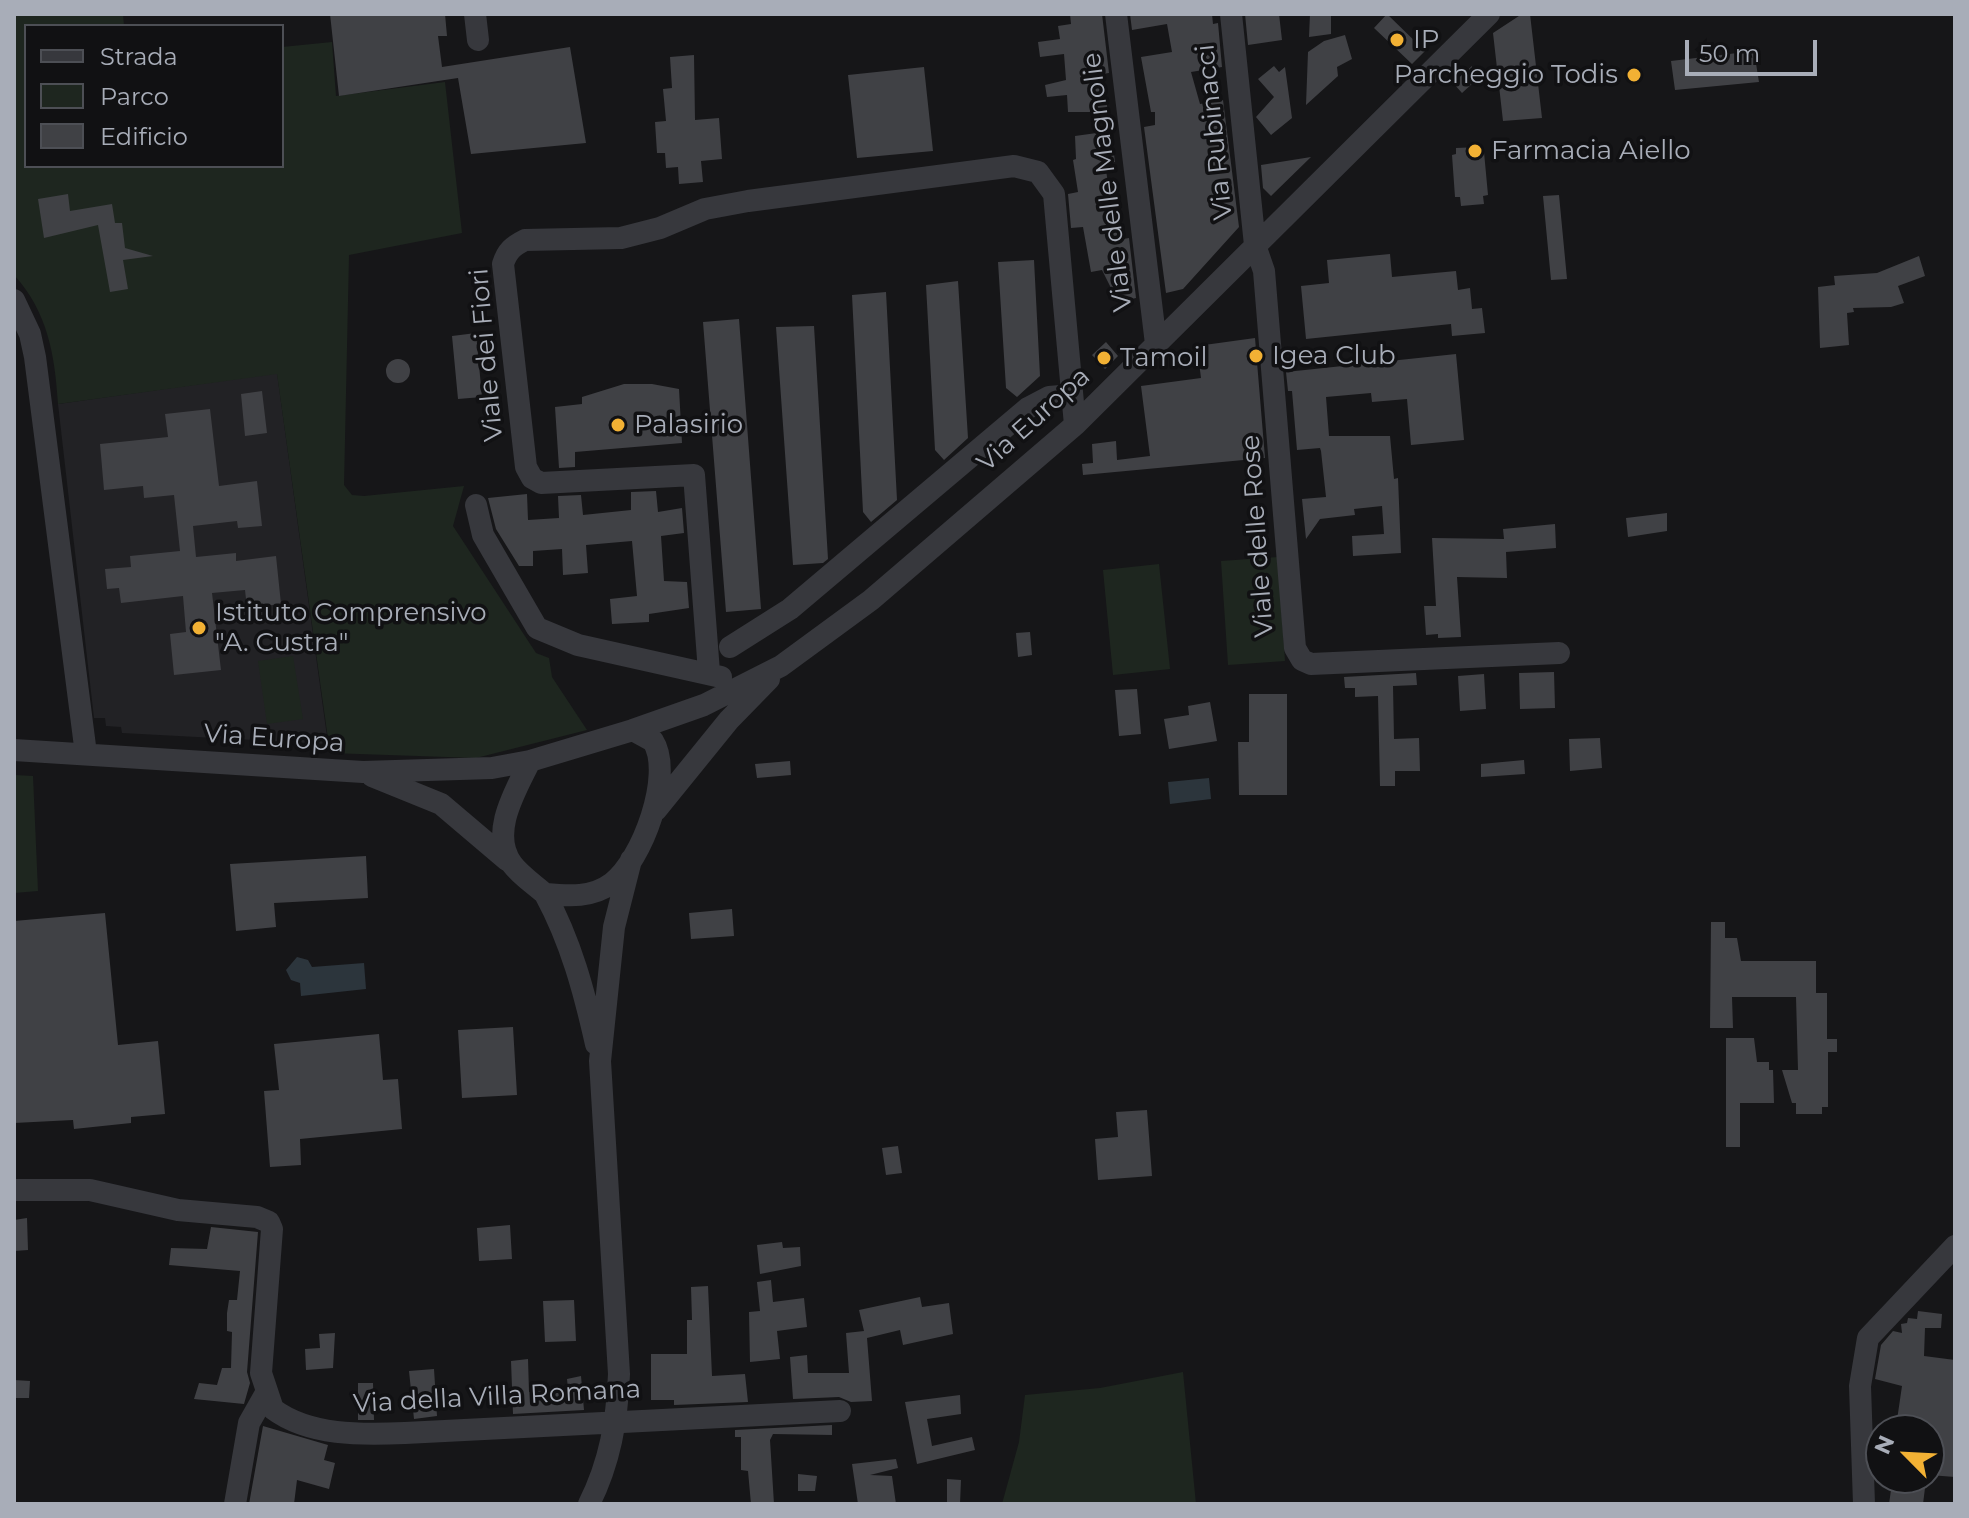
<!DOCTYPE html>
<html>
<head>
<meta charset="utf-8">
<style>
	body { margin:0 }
	#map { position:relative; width:1969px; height:1518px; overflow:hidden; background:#161618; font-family:Montserrat,sans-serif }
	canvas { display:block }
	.frame { position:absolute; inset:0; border:16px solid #a8adb8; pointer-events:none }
	.legend { position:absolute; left:24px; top:24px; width:260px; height:144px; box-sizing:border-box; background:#111113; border:2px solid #4d4f55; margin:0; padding:10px 14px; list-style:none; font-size:24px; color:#a8adb8 }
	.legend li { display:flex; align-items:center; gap:16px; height:40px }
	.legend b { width:40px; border:2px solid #4d4f55 }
	.north { position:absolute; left:1865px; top:1414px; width:80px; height:80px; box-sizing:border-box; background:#111113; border:2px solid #4d4f55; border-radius:50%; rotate:294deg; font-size:22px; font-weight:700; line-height:32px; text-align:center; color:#a8adb8 }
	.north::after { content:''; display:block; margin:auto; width:28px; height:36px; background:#f2b134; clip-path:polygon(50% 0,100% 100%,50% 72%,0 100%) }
	.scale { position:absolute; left:1685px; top:40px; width:132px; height:36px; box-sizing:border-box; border:4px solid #a8adb8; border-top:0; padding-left:10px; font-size:24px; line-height:28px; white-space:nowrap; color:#a8adb8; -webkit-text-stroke:6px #111113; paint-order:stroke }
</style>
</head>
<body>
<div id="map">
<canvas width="1969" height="1518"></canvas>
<div class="frame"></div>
<ul class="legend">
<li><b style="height:10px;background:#37383d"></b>Strada</li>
<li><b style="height:22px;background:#1e261f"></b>Parco</li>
<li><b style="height:22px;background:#404145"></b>Edificio</li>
</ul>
<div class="north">N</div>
<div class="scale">50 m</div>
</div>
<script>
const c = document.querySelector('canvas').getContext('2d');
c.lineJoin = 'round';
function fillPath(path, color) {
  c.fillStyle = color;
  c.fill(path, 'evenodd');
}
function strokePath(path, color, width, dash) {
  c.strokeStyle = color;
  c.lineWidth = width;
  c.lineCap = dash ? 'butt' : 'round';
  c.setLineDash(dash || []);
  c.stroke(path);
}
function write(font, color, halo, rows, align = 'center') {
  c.font = font + ' Montserrat,sans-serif';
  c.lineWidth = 7;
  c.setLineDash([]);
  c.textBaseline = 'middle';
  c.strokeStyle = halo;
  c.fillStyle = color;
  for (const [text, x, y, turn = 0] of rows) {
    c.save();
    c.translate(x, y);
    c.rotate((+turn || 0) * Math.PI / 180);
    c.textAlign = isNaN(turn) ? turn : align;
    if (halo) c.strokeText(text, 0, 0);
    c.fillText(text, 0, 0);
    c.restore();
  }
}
fillPath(new Path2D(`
	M277 373 328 744 122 733 121 727 106 726 105 718H94L58 404Z`), '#222225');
fillPath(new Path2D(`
	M14 14H123L124 26H26V166H282V47L332 42 336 96 445 82 462 233 349 255 344 485 352 495 364 496 464 486 453 526 536 653 549 658 552 677 587 730 476 758 330 753 277 374 58 404C55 356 48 312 14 275Z
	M1278 557 1285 661 1228 665 1221 561Z
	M1159 564 1170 669 1113 675 1103 570Z
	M293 656 303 719 267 724 258 661Z
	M14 775 33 776 38 891 14 893Z
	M1183 1372 1196 1504H1002L1019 1442 1025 1395 1100 1388Z`), '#1e261f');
fillPath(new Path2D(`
	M1209 778 1211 799 1170 804 1168 782Z
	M297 957 308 960 312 967 364 963 366 989 301 996 300 983 291 980 286 970Z`), '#2c353c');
fillPath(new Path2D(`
	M330 14H445L447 36H438L442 67 570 47 586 143 471 154 458 78 339 96Z
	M1070 14H1102L1109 73 1102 74 1108 112H1068L1067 95 1047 97 1045 85 1066 80 1064 54 1040 57 1038 42 1060 39 1058 26 1071 24Z
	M1130 14H1212L1213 24 1218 23 1222 67 1191 72 1200 104 1223 100 1239 227 1183 289 1166 293 1144 127 1155 125V112H1151L1141 57 1172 52 1167 24 1132 30Z
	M1245 14H1279L1282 40 1248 45Z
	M1310 14H1331V34L1309 37Z
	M1387 14 1425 51 1412 64 1374 28Z
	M1522 14H1530L1542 118 1503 121 1493 33Z
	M1345 35 1352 59 1337 67 1338 76 1306 105 1308 52 1324 41Z
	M1754 51 1759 82 1675 90 1671 61Z
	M694 55 695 120 719 118 722 159 701 161 703 182 679 184 678 167 666 168 665 153H657L655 122 666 121 663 89 672 88 670 57Z
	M1274 66 1279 72 1285 67 1292 118 1271 135 1256 117 1274 97 1258 79Z
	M1472 66 1473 83 1462 93 1453 83Z
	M924 67 933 151 857 158 848 75Z
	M1111 131 1115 162 1105 164 1110 196 1116 194 1118 240 1129 238 1136 298 1118 302 1102 270 1091 272 1083 227 1071 228 1068 194 1078 192 1073 160 1076 159 1075 136Z
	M1479 147V153L1484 152 1488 195 1483 196 1484 204 1461 206 1460 197H1455L1452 155 1456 154V148Z
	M1311 157 1271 196 1263 188 1261 165Z
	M68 194 70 211 112 204 115 223H122L125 248 153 256 123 260 128 289 110 292 98 225 44 238 38 199Z
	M1559 195 1567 279 1551 280 1543 196Z
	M1390 254 1392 277 1456 271 1458 290 1470 288 1472 309 1482 308 1485 333 1452 336 1451 324 1306 339 1301 286 1329 283 1327 260Z
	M1919 256 1925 276 1898 286 1904 303 1891 307 1853 308 1854 312 1847 313 1849 345 1820 348 1818 287 1835 285 1834 276 1877 273Z
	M1034 260 1040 376 1017 397 1006 388 998 262Z
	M958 281 968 438 944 460 935 450 926 285Z
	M886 292 897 500 871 522 863 512 852 295Z
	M739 319 761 609 726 612 703 322Z
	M814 326 828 559 823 563 793 565 776 327Z
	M476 333 482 397 458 399 452 336Z
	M1255 338 1265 458 1083 475 1082 464 1093 463 1092 444 1116 441 1117 460 1150 456 1141 386 1201 378 1197 346Z
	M1106 342 1118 356 1105 369 1092 355Z
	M1456 354 1464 440 1411 445 1407 399 1372 402 1371 393 1326 397 1329 436H1390L1394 479 1398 478 1401 553 1353 556 1352 536 1384 534 1382 506 1354 509 1355 515 1320 519 1306 539 1302 499 1326 497 1321 451 1320 448 1297 450 1292 391H1288L1286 372Z
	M386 371a12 12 0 1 1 24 0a12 12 0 1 1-24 0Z
	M624 384H652L679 389 682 443 575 452V467L559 468 555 407 582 404V397Z
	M262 391 267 433 245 436 241 394Z
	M210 409 219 486 257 481 262 526 238 528 237 521 193 526 196 557 236 553V561L276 556 281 604 247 608 245 590 212 593 221 670 174 675 170 634 186 632 183 596 121 603 119 588 107 589 105 569 131 567 130 556 180 551 174 495 144 498 143 486 104 490 100 444 168 437 165 414Z
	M656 491 658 512 682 508 684 533 661 536 664 581 687 582 689 608 649 614V622L612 624 610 599 637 596 632 541 586 545 588 573 563 575 562 549 533 551V566H519L496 529 488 498 527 494 528 520 559 518 558 496 581 495 583 515 631 510V492Z
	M1667 513V531L1628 537 1626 518Z
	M1555 524 1556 548 1506 552 1507 578 1457 577 1461 637 1438 638V634L1426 635 1424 606H1436L1432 538 1504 539 1503 529Z
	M1030 632 1032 655 1018 657 1016 633Z
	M1554 672 1555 708 1520 709 1519 673Z
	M1416 673 1417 685 1393 686 1394 739 1419 738 1420 771H1395V786H1380L1378 696 1355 697V688H1345L1344 677Z
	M1484 674 1486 709 1460 711 1458 676Z
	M1137 689 1141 734 1119 736 1115 690Z
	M1249 694H1287V795H1239L1238 742H1249Z
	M1210 702 1217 741 1169 749 1164 719 1189 715 1188 706Z
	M1600 738 1602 768 1570 771 1569 739Z
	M1524 760 1525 774 1481 777V764Z
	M790 761 791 775 757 778 755 764Z
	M366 856 368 898 274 903 276 927 236 931 230 864Z
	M732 909 734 936 691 939 689 913Z
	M105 913 118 1045 158 1041 165 1114 131 1117V1123L74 1129 73 1120 14 1123V921Z
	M1711 922H1725V938H1737L1741 961H1816V993H1827V1039H1837V1052H1828V1107H1822V1114H1796V1103H1792L1782 1070H1798L1796 997H1732L1733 1028H1710Z
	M513 1027 517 1095 462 1098 458 1030Z
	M379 1034 383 1080 398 1079 402 1129 300 1139 301 1165 270 1167 264 1091 279 1090 274 1044Z
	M1726 1038H1754L1757 1062H1769V1070H1773L1774 1103H1740V1147H1726Z
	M1147 1110 1152 1176 1098 1180 1095 1139 1118 1137 1116 1112Z
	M898 1146 902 1173 886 1175 882 1148Z
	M27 1218 28 1250 14 1251V1220Z
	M510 1225 512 1259 479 1261 477 1228Z
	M211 1227 258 1232 247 1372 250 1383 244 1404 194 1399 199 1383 217 1385 222 1368H231L232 1332 227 1331V1313L229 1300H237L240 1271 169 1265 171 1248 207 1249Z
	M782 1242 783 1248 800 1247 801 1266 760 1274 757 1245Z
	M771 1280 773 1302 804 1298 807 1327 777 1331 780 1359 750 1362 749 1312 760 1311 757 1282Z
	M708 1286 712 1376 745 1374 748 1402 674 1405V1400H651V1354H687V1320H692L691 1287Z
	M920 1297 922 1307 949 1303 953 1334 903 1345 900 1330 867 1338 872 1401 851 1402 839 1397 793 1399 790 1357 807 1355 808 1373H849L846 1333 864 1331 859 1310Z
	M574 1300 576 1341 545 1342 543 1301Z
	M1918 1311 1942 1314 1941 1328H1925L1924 1356 1955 1360V1477L1929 1475V1423L1897 1420 1902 1386 1875 1379 1881 1345 1893 1331 1902 1333 1901 1324 1907 1323 1908 1318 1917 1319Z
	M335 1333 333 1368 306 1370 305 1349 320 1348 319 1334Z
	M528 1359 529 1392 568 1389 567 1379 581 1376 584 1410 513 1414 511 1361Z
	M434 1369 437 1416 414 1419 409 1371Z
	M14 1380 30 1381 29 1398H14Z
	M358 1383H373L374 1420H358Z
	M960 1395 961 1414 927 1419 932 1446 972 1437 975 1450 917 1464 905 1402Z
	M832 1425V1435L773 1434 770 1440 774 1504H751L748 1471 741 1470V1437H735V1430Z
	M263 1426 328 1445 324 1460 335 1463 329 1489 297 1480 294 1504H249Z
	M896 1459 898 1468 870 1475 892 1476 896 1504H858L852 1464Z
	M798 1474 817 1476 815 1491H798Z
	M947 1479 961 1480 960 1504H947Z
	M1892 1483 1925 1488 1923 1504H1889Z`), '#404145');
strokePath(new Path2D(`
	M475 14 478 40
	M1116 14 1156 344
	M1231 14 1255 245 1264 271 1295 648 1302 660 1311 664 1559 653
	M14 300 30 334 35 357 86 754
	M476 505 483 535 537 628 578 645 721 677
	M730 647 790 609 1028 408 1049 397 1072 395
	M709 672 694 475 541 483 532 478 526 467 503 264C507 251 513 246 525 240L621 238 660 228 705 209 748 201 1014 166 1038 172 1054 194 1075 425
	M633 730 704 705 781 666 871 600 1075 425 1489 14
	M633 730 653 741C674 774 642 861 612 883 592 898 569 896 545 894 535 885 520 875 512 864 489 833 516 790 530 761Z
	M14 750 363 772 492 768 530 761
	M372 776 441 804 507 860
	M656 810 729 720 769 679
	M545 894C571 942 584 991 596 1044
	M14 1190H90L178 1210 257 1217 269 1222 272 1229 261 1373 273 1409C309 1436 362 1435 405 1433L840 1411
	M235 1504 249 1423 266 1393
	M589 1504C610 1462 617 1421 619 1374L600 1061 614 927 631 860
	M1864 1504 1860 1386 1868 1338 1955 1246`), '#37383d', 22);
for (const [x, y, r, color] of [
	[1397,40,8,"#f2b134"],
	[1634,75,8,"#f2b134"],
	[1475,151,8,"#f2b134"],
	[1256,356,8,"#f2b134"],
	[1104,358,8,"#f2b134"],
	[618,425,8,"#f2b134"],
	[199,628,8,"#f2b134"]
]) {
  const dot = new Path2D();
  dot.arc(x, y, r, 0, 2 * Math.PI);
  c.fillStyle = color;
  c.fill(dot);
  strokePath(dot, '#111113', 3);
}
write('26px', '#a8adb8', '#111113', [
	["IP",1413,40],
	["Parcheggio Todis",1618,75,"right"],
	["Farmacia Aiello",1491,151],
	["Igea Club",1272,356],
	["Tamoil",1120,358],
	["Palasirio",634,425],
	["Istituto Comprensivo",215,613],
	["\"A. Custra\"",215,643]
], 'left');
write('26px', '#a8adb8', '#111113', [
	["Via Rubinacci",1215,132,-96],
	["Viale delle Magnolie",1108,182,-97],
	["Viale dei Fiori",487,355,-95],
	["Via Europa",1034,420,-42],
	["Viale delle Rose",1258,536,-94],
	["Via Europa",274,739,4],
	["Via della Villa Romana",497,1397,-3]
]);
</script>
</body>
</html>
